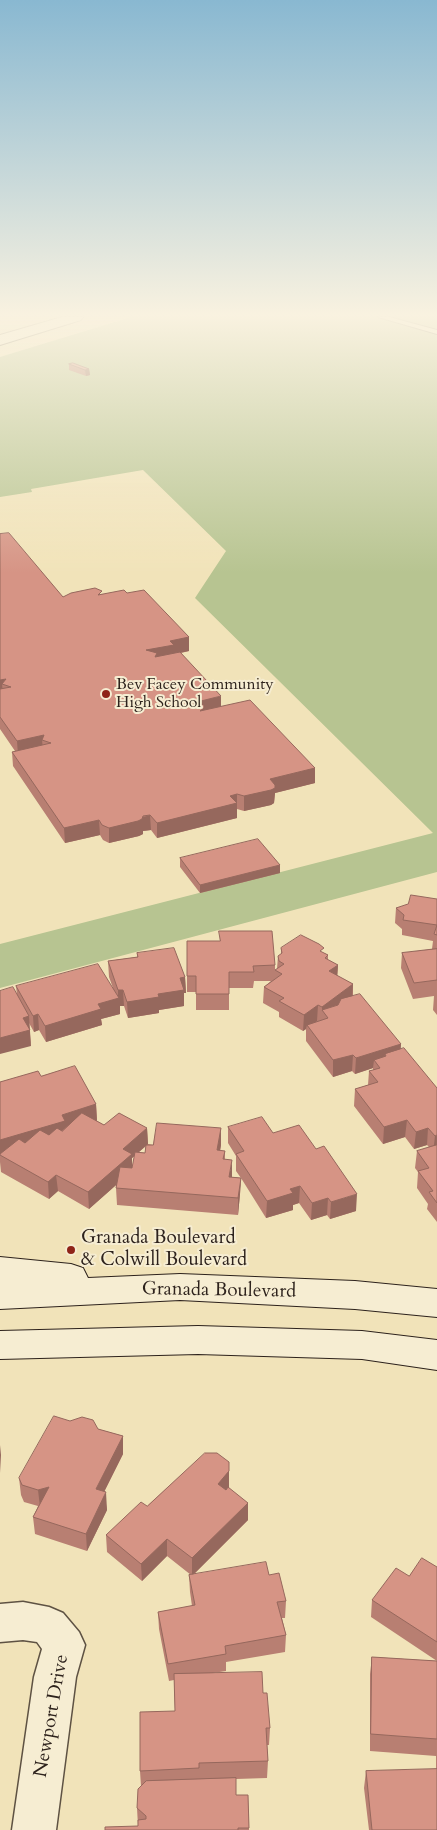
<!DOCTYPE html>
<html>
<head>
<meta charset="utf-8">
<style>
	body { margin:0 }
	canvas { display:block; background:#f1e3b9 }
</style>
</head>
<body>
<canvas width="437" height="1830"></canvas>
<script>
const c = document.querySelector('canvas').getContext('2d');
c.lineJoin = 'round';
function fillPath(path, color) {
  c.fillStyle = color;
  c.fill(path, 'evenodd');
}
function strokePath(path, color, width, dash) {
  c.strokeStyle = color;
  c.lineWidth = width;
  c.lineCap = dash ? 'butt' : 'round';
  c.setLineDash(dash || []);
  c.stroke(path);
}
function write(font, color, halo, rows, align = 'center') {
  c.font = font + ' Cardo,serif';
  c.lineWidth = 4;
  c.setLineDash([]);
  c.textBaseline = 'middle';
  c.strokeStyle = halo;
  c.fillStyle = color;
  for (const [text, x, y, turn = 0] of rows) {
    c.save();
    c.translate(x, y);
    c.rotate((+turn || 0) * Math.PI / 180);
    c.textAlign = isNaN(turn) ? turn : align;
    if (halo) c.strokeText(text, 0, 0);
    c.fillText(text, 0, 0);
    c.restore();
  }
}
fillPath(new Path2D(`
	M131 317H437V872L0 988V944L433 833 195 598 226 551 143 470 31 489 32 492 0 497V357Z`), '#b7c491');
const service = new Path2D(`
	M378 317H389L437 330V334Z`);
const minor = new Path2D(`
	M23 1602 49 1607 63 1613 79 1632 85 1645 76 1677 56 1830H12L34 1677 42 1649 37 1642 23 1640 0 1642V1604Z`);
const tertiary = new Path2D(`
	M62 317H83L81 320 0 345V335Z`);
const secondary = new Path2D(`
	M0 1257 71 1264 83 1268 88 1278 180 1274 355 1281 437 1289V1317L355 1309 180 1300 0 1309Z
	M198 1326 362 1331 437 1340V1370L362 1359 198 1354 0 1359V1331Z`);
strokePath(service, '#5e5243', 2);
strokePath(minor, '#5e5243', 3);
strokePath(tertiary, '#5e5243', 2);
strokePath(secondary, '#2d221c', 2);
fillPath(service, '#f6edd2');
fillPath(minor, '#f6edd2');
fillPath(tertiary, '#f6edd2');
fillPath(secondary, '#f6edd2');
fillPath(new Path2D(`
	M69 364 89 369 90 375 86 376 69 370Z
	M0 534 63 597 102 594 127 593 189 637V651L181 653 221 706 315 768V783L275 793 274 803 271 805 244 811 237 809V818L157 838 151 830 143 831V834L139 836 109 843 103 840 100 835 65 843 13 766 12 752 15 751 0 729Z
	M180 858 280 865V873L200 893 180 867Z
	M437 899V1015L433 1010 434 996 413 999 401 968 402 953 432 949 433 941 402 935V929L395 923 396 908Z
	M187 941 275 965V979V970L277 969 278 956 281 954V948L324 953 328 955V960L338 965 337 976 353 984V996L401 1044 400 1049 437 1088V1222L427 1209 428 1204 417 1188 418 1172 415 1168 417 1151 429 1147 427 1145 414 1149 405 1137 383 1144 354 1106 355 1089 368 1085 369 1071 373 1070V1068L355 1074 352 1071 333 1077 306 1041V1029L303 1031 279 1017V1012L263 1003 264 987 271 981H254L253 988H229V1010H196V992H187Z
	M137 953 185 977 186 993H184V1006L159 1010V1013L128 1018 124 1006H120V1014L101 1019 102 1025 46 1042 39 1030 34 1032 29 1023 31 1046 17 995 16 986 113 988 109 977 108 961 137 957Z
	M41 1076 96 1104 97 1121 104 1125 147 1128 148 1144 153 1145 221 1128V1145L220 1151H225V1159L232 1177 241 1178 236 1171V1156L228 1143V1127L273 1133 356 1211 330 1219 327 1215 311 1220 299 1203 293 1205V1210L266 1218 241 1178 240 1194 238 1215 117 1205 116 1188V1185L89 1209 58 1191 49 1199 1 1172 0 1162V1082ZM146 1146 145 1153 139 1152ZM135 1156 132 1168V1158Z
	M98 1429 123 1436V1454L104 1492 107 1510 87 1551 35 1534 33 1517 38 1506 24 1502 21 1495 19 1478Z
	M229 1488 248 1520 193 1575H269L286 1601 285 1618H282L286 1635 285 1652 226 1662V1671L213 1673 263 1693 270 1728 269 1745H267L268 1761 267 1778 236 1779V1795H248L249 1830H105L138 1826 137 1808 141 1786 140 1771 175 1711 174 1680 169 1681 159 1629 158 1612 192 1606 190 1592 189 1575H191L167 1556 142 1581 107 1552 106 1535 147 1506Z
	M437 1567V1661L371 1617 372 1600 409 1576Z
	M372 1657 437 1661V1830H369L364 1788 366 1771 436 1769V1756L370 1751V1674Z`), '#b87f72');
fillPath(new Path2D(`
	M89 369 90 375 86 376 85 370Z
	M189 637V651L174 654 157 667 146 650 170 641Z
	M6 679 2 684 3 694 0 695V680Z
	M221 696V710L204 714 193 703Z
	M44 735 42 740 43 750 18 755 17 741Z
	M315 768V783L275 793 274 803 271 805 244 811V796L270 779Z
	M237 794V818L157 838V823L230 796Z
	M150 815 151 830 143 831V834L139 836 109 843V828Z
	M99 820 100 835 65 843 64 828Z
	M280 865V873L200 893V885Z
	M338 965 337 981 329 971Z
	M185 977 186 993H184V1006L159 1010V1013L128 1018 127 1002 180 978Z
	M353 984 352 1000 322 1010V1007Z
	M118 990H123L124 1006H120V1014L101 1019 102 1025 46 1042 45 1026 98 1004 118 998Z
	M318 1005 317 1021 308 1027 307 1025 306 1029 303 1031 304 1015Z
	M38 1014 39 1030 34 1032 33 1016Z
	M29 1016 31 1046 0 1054V1038L23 1018Z
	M401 1044 400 1061 386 1056 385 1054 384 1065 374 1060 373 1068 355 1074 356 1058Z
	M353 1055 352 1071 333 1077V1060Z
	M96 1104 97 1121 66 1130 0 1155V1140L62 1115Z
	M407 1120 405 1137 383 1144 384 1127Z
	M147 1128 148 1144 132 1158V1171L89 1209 88 1192 123 1149Z
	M221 1128V1145L217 1167V1150Z
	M428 1128 427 1145 414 1149 416 1132Z
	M437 1135V1152L433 1153 435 1136Z
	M232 1160V1177H229Z
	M56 1175 58 1191 49 1199 48 1182Z
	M241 1178 240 1194 238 1215V1198Z
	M300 1186 299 1203 293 1205V1210L266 1218 267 1201 290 1189Z
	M357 1194 356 1211 330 1219 331 1202Z
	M328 1198 327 1215 311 1220 312 1203Z
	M123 1436V1454L97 1506 96 1489Z
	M0 1445 1 1455 0 1473Z
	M229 1462V1489L218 1501V1484Z
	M49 1487 40 1507 38 1490Z
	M106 1492 107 1510 87 1551 86 1534Z
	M248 1503V1520L192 1576V1558Z
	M167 1539V1556L142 1581 141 1564Z`), '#96685d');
const building = new Path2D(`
	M73 363 89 369 85 370 69 364Z
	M9 533 63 597 71 593 95 588 102 591 98 595 124 590 127 593 144 590 189 637 170 641 174 645 146 650 157 653 155 657 180 652 221 696 193 703 204 705V708L200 711 250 700 315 768 270 779 275 785V788L271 790 244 796 237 794 230 796 237 803 157 823 150 815 143 816 142 819 138 821 109 828 102 825 99 820 64 828 12 752 51 743 42 740 44 735 17 741 0 717V689L11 687 2 684 6 679 0 680V534Z
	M258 839 280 865 200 885 180 858Z
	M411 895 437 899V935L434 934 437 925 403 920 404 915 396 908 408 904Z
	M219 931H272L275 965 253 966 254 972H229V994H196V976H187V941H220Z
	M301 935 319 944 324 948 320 951 328 955 325 958 338 965 329 971 353 984 322 1007 318 1005 304 1015 279 1001 284 998 264 987 282 974 275 970 284 964 279 961 278 956 282 953 281 948Z
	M174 948 185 977 180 978 184 990 158 994 159 997 127 1002 123 990H118L108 961 138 957 137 953Z
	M437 949V980L414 983 402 953Z
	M98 964 119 998 98 1004 101 1009 45 1026 38 1014 33 1016 16 986Z
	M13 987 29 1016 23 1018 30 1030 0 1038V991Z
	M360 994 401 1044 356 1058 353 1055 333 1060 307 1025 328 1018 322 1010 338 1005 341 999Z
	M404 1048 437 1088V1135L435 1136 428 1128 416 1132 407 1120 384 1127 355 1089 378 1082 369 1071 380 1068 374 1060 386 1056 385 1054Z
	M75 1066 96 1104 62 1115 65 1121 0 1140V1082L38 1071 41 1076Z
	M82 1113 104 1125 119 1113 147 1128 123 1149 132 1154 88 1192 56 1175 48 1182 0 1155V1154L19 1139 25 1143 40 1130 49 1135 57 1128 62 1131Z
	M262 1117 273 1133 299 1125 316 1149 324 1146 357 1194 331 1202 328 1198 312 1203 300 1186 290 1189 293 1193 267 1201 236 1154 244 1151 228 1127Z
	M157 1123 221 1128 217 1150 225 1151 223 1159 232 1160 229 1177 241 1178 238 1198 116 1188 120 1167 132 1168 135 1152 145 1153 146 1145H153Z
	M437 1145V1203L429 1192 433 1191 418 1171 429 1168 417 1151Z
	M54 1416 70 1421 82 1417 93 1420 98 1429 123 1436 96 1489 106 1492 86 1534 33 1517 49 1487 38 1490 22 1485 19 1478Z
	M205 1453H217L229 1462V1471L218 1484 226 1490 228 1487 248 1503 192 1558 167 1539 141 1564 106 1535 141 1502 147 1506Z
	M422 1558 437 1567V1642L372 1600 396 1568 409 1576Z
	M266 1562 269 1575 279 1573 286 1601 277 1602 286 1635 225 1646 226 1654 168 1664 158 1612 195 1605 189 1575Z
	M372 1657 437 1661V1739L371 1734Z
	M262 1672 263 1693H267L270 1728H266L268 1761 199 1763V1768L140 1771V1712L175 1711 174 1674Z
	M437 1769V1830H372L366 1771Z
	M236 1778V1795H248L249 1828H238V1830H105V1827L138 1826V1820L146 1819V1816L137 1808 138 1789 146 1781Z`);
fillPath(building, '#d69485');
strokePath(building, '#96685d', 1);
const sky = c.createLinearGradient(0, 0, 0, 573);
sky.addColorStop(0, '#89b8d1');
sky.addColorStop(0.55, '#f9f2e0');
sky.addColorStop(1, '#f9f2e000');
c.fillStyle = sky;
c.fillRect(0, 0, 437, 573);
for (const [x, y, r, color] of [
	[106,694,5,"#8f2418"],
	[71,1250,5,"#8f2418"]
]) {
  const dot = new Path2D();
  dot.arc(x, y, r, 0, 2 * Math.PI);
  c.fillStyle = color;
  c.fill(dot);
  strokePath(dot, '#f6edd2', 2);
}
write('16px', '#2d221c', '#f6edd2', [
	["Bev Facey Community",116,685],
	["High School",116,703]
], 'left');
write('19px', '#2d221c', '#f6edd2', [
	["Granada Boulevard",81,1239],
	["& Colwill Boulevard",81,1261]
], 'left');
write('19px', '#2d221c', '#f6edd2', [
	["Granada Boulevard",219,1291,1],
	["Newport Drive",52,1716,-80]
]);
</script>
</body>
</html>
